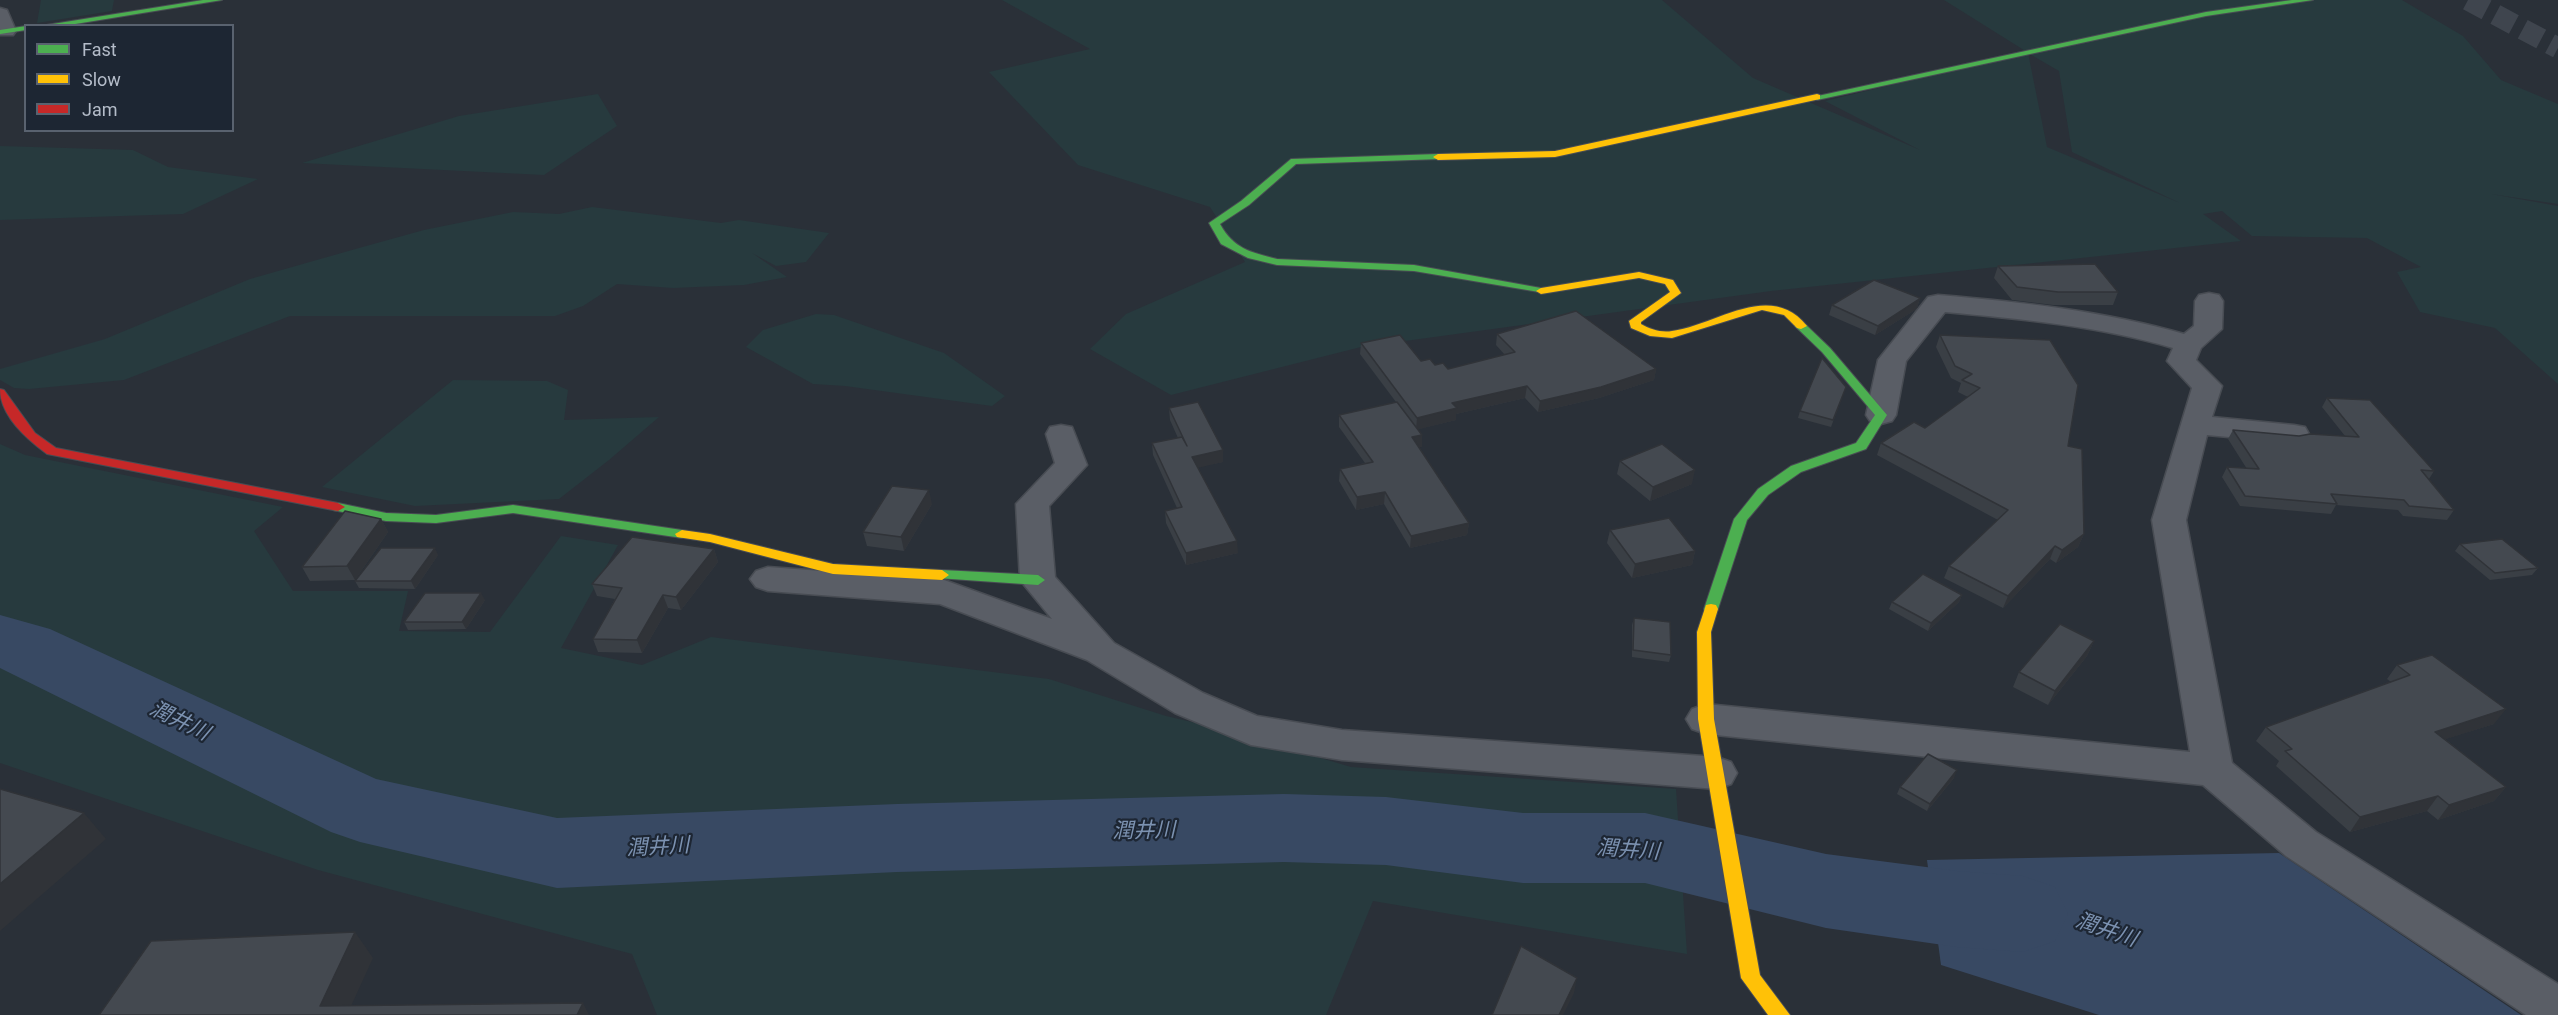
<!DOCTYPE html>
<html>
<head>
<meta charset="utf-8">
<style>
	body { margin:0 }
	#map { position:relative; width:2558px; height:1015px; overflow:hidden; background:#2a3038; font-family:Roboto,sans-serif }
	canvas { display:block }
	.legend { position:absolute; left:24px; top:24px; width:210px; height:108px; box-sizing:border-box; background:#1d2633; border:2px solid #59626f; margin:0; padding:8px 10px; list-style:none; font-size:18px; color:#b4bcc9 }
	.legend li { display:flex; align-items:center; gap:12px; height:30px }
	.legend b { width:30px; border:2px solid #59626f }
</style>
</head>
<body>
<div id="map">
<canvas width="2558" height="1015"></canvas>
<ul class="legend">
<li><b style="height:8px;background:#4caf50"></b>Fast</li>
<li><b style="height:8px;background:#ffc107"></b>Slow</li>
<li><b style="height:8px;background:#c62828"></b>Jam</li>
</ul>
</div>
<script>
const c = document.querySelector('canvas').getContext('2d');
c.lineJoin = 'round';
function fillPath(path, color) {
  c.fillStyle = color;
  c.fill(path, 'evenodd');
}
function strokePath(path, color, width, dash) {
  c.strokeStyle = color;
  c.lineWidth = width;
  c.lineCap = dash ? 'butt' : 'round';
  c.setLineDash(dash || []);
  c.stroke(path);
}
function write(font, color, halo, rows, align = 'center') {
  c.font = font + ' Roboto,"Noto Sans JP",sans-serif';
  c.lineWidth = 4.5;
  c.setLineDash([]);
  c.textBaseline = 'middle';
  c.strokeStyle = halo;
  c.fillStyle = color;
  for (const [text, x, y, turn = 0] of rows) {
    c.save();
    c.translate(x, y);
    c.rotate((+turn || 0) * Math.PI / 180);
    c.textAlign = isNaN(turn) ? turn : align;
    if (halo) c.strokeText(text, 0, 0);
    c.fillText(text, 0, 0);
    c.restore();
  }
}
fillPath(new Path2D(`
	M41 0H114L112 11 37 23Z
	M1002 0H1662L1753 78 1920 150 1825 101 2027 52 1944 0H2402L2463 36 2501 80 2558 104V204L2491 194 2558 206V384L2495 328 2420 312 2397 272 2421 267 2367 238 2252 236 2222 211 2203 214 2241 241 1771 291 1361 347 1171 395 1090 349 1126 314 1245 262 1210 207 1078 165 989 72 1090 49ZM2028 53 2059 71 2072 152 2180 203 2047 147Z
	M598 94 617 126 544 175 302 163 459 116Z
	M0 146 133 150 168 167 258 179 183 214 0 220Z
	M592 207 721 223 739 220 829 233 806 262 776 266 752 253 787 277 744 285 673 288 617 284 583 306 555 316H290L124 380 29 389 14 388 0 380V369L105 339 250 279 359 248 424 230 513 212 559 214Z
	M816 314 834 315 944 353 1005 396 992 406 845 386 813 384 746 347 763 330Z
	M453 380 547 381 568 390 564 420 659 417 609 460 559 499 415 506 322 487Z
	M0 444 25 455 283 507 254 531 293 591H408L399 631 490 632 561 536 618 545 561 648 642 665 711 637 1049 679 1166 716 1230 731 1351 767 1676 789 1687 954 1373 901 1326 1015H657L632 954 318 870 0 763Z`), '#273a3e');
fillPath(new Path2D(`
	M2279 853 2521 1015H2099L1941 965 1927 860Z`), '#384963');
fillPath(new Path2D(`
	M0 615 50 629 376 779 557 818 897 804 1284 794 1386 797 1523 813H1645L1826 854 1957 871 2023 876 2055 887 2068 914 2055 941 2023 952 1957 947 1826 928 1645 883H1523L1386 865 1284 862 897 872 557 888 360 842 331 832 0 668Z`), '#384963');
strokePath(new Path2D(`
	M2468 0 2558 48`), '#3f454e', 21, [21, 10]);
const street = new Path2D(`
	M0 8 7 10 16 31 13 35H0Z
	M2209 293 2219 295 2223 301 2222 329 2201 348 2196 360 2222 386 2212 417 2294 425 2305 427 2309 434 2305 441 2294 443 2207 435 2186 520 2232 763 2316 832 2558 984V1015H2526L2286 856 2203 785 1706 734 1692 729 1686 719 1692 709 1706 704 2190 752 2152 520 2192 388 2167 361 2173 348C2098 326 2022 319 1945 312L1906 361 1896 415 1892 421 1881 424 1870 421 1866 415 1878 360 1928 297 1938 295C2021 302 2104 311 2184 334L2194 326 2195 301 2199 295Z
	M1061 425 1072 427 1087 465 1049 506 1055 577 1114 643 1203 693 1257 716 1342 730 1717 757 1731 762 1737 773 1731 784 1717 789 1342 760 1251 745 1175 713 1087 660 940 604 768 591 756 587 750 579 756 571 768 567 944 580 1052 619 1020 580 1016 504 1055 463 1046 434 1050 427Z`);
const fast = new Path2D(`
	M203 0H222L63 26H40Z
	M2292 0H2313L2206 16 1817 100 1813 97 2206 12Z
	M26 26V30L0 34V30Z
	M1438 154 1441 155V159L1296 164 1249 205 1220 224C1234 249 1250 252 1277 259L1414 265 1541 288 1545 289V293L1414 271 1277 265 1248 258 1221 244 1209 223 1241 201 1291 159Z
	M1801 323 1805 324 1830 348 1887 415 1866 449 1801 472 1768 495 1747 520 1718 609 1716 613H1706L1704 609 1734 519 1758 489 1791 466 1856 443 1875 415 1822 352 1797 328 1795 326Z
	M338 503 386 513 436 515 513 505 682 530 689 534 682 538 513 513 436 523 386 521 333 510 331 507 333 504Z
	M942 570 1038 575 1045 580 1038 585 937 578 935 575Z`);
const slow = new Path2D(`
	M1817 94 1820 95V99L1555 157 1438 160 1433 157 1438 154 1555 151Z
	M1639 272 1673 280 1681 293 1641 322V324C1650 329 1661 333 1672 331 1717 325 1770 280 1807 326L1801 329 1797 328 1784 315 1762 310 1672 338 1650 336 1631 328 1629 321 1670 292 1665 284 1639 278 1541 294 1536 291 1541 288Z
	M682 530 710 534 833 564 942 570 949 575 942 580 833 574 710 542 677 537 675 534Z
	M1711 604 1716 605 1718 609 1711 632 1714 719 1760 975 1790 1015H1768L1741 978 1698 719 1697 632 1706 605Z`);
const jam = new Path2D(`
	M0 389 4 390 35 433 56 448 338 503 345 507 338 511 47 454C27 439 0 416 0 389Z`);
strokePath(street, '#484c53', 3);
strokePath(fast, '#484c53', 2);
strokePath(slow, '#484c53', 2);
strokePath(jam, '#484c53', 2);
fillPath(street, '#5a5e66');
fillPath(fast, '#4caf50');
fillPath(slow, '#ffc107');
fillPath(jam, '#c62828');
fillPath(new Path2D(`
	M1998 266 2118 292 2113 305H2053L2012 300 1994 278Z
	M1920 298 1917 308 1915 310 1875 335 1829 315 1832 305Z
	M1497 334 1656 369 1654 380 1599 398 1538 412 1525 398 1456 414V420L1418 429 1422 447H1419L1469 523 1467 535 1410 548 1384 504 1356 510 1339 481 1340 469 1365 463 1339 427V415L1396 402 1360 354 1361 343 1448 369 1505 355 1496 345Z
	M1940 335 2068 446 2084 534 2078 547 2056 563 2050 559 2003 608 1944 578 1949 566 1998 520 1877 455 1881 443 1925 428 1968 397 1958 392 1961 383 1951 378 1936 347Z
	M1846 387 1831 427 1798 418 1800 411Z
	M2327 398 2434 471 2429 479 2454 510 2447 520 2403 516 2398 510 2336 505 2331 514 2240 506 2222 477 2227 467 2247 469 2228 439 2233 430 2299 436H2345L2322 407Z
	M1169 408 1223 450V462L1198 467 1238 553 1186 565 1166 523 1165 511 1177 508 1153 455 1152 443 1178 438 1170 420Z
	M1620 461 1692 484 1650 501 1617 474Z
	M932 504 904 551 867 546 863 532Z
	M381 519 388 532 355 580 310 581 302 567Z
	M1610 530 1695 551 1692 565 1632 578 1607 543Z
	M2460 544 2538 568 2532 575 2490 580 2455 551Z
	M714 549 718 562 681 610 668 608 642 653 598 652 593 639 615 599 597 596 592 584Z
	M438 555 415 589 359 588 355 581Z
	M1962 595 1959 602 1928 631 1889 609 1892 602Z
	M485 600 466 629 408 630 404 622Z
	M1634 618 1671 655 1669 662 1632 657V625Z
	M2094 641 2087 656 2048 705 2013 687 2019 672Z
	M2397 665 2494 724 2445 739 2506 787 2494 801 2438 820 2427 811 2350 832 2276 766 2279 761 2256 741 2266 727 2391 682 2387 679Z
	M1954 778 1927 811 1897 794 1900 787Z`), '#3a3f45');
fillPath(new Path2D(`
	M1920 298 1917 308 1915 310 1875 335 1878 326Z
	M1656 369 1654 380 1599 398 1538 412 1540 401Z
	M1527 386 1525 398 1456 414V420L1416 430 1417 418 1452 403Z
	M1422 435V447L1411 449 1412 437Z
	M1223 450V462L1193 469 1192 457Z
	M1695 470 1692 484 1650 501 1653 487Z
	M929 490 932 504 904 551 901 537Z
	M1385 492 1384 504 1356 510 1357 497Z
	M381 519 388 532 355 580 347 566Z
	M1469 523 1467 535 1410 548 1411 536Z
	M2084 534 2078 547 2056 563 2062 550Z
	M1237 541 1238 553 1186 565V553Z
	M2055 546 2050 559 2003 608 2008 596Z
	M435 548 438 555 415 589 411 581Z
	M714 549 718 562 681 610 676 597Z
	M1695 551 1692 565 1632 578 1635 564Z
	M481 593 485 600 466 629 462 622Z
	M663 595 668 608 642 653 637 640Z
	M1962 595 1959 602 1928 631 1931 623Z
	M2094 641 2087 656 2048 705 2055 691Z
	M2506 709 2494 724 2424 746 2435 732Z
	M1957 770 1954 778 1927 811 1930 804Z
	M2506 787 2494 801 2438 820 2449 805Z
	M2438 796 2427 811 2350 832 2360 817Z
	M84 813 106 839 0 931V884Z
	M355 932 373 958 347 1015 320 1006Z
	M1577 978 1574 993 1563 1015H1559Z
	M583 1003 589 1015H577Z`), '#303338');
const building = new Path2D(`
	M2095 264 2118 292H2058L2017 287 1998 266Z
	M1874 280 1920 298 1918 300 1878 326 1832 305Z
	M1576 311 1656 369 1601 387 1540 401 1527 386 1452 403 1457 408 1417 418 1361 343 1400 335 1421 361 1430 359 1435 365 1443 363 1448 369 1515 352 1497 334Z
	M1940 335 2050 340 2078 385 2068 446 2082 449 2084 534 2062 550 2055 546 2008 596 1949 566 2008 510 1881 443 1914 422 1925 428 1980 388 1962 380 1972 374 1955 366Z
	M1822 358 1846 387 1833 420 1800 411Z
	M2327 398 2370 400 2434 471 2421 470 2454 510 2409 506 2404 500 2331 494 2337 504 2245 496 2227 467 2259 469 2233 430 2299 436 2310 434 2359 437Z
	M1198 402 1223 450 1192 457 1237 541 1186 553 1165 511 1182 507 1152 443 1182 437 1187 446 1169 408Z
	M1397 402 1422 435 1412 437 1469 523 1411 536 1385 492 1357 497 1340 469 1373 462 1339 415Z
	M1662 444 1695 470 1653 487 1620 461Z
	M892 486 929 490 901 537 863 532Z
	M345 511 381 519 347 566 302 567Z
	M1669 518 1695 551 1635 564 1610 530Z
	M632 537 714 549 676 597 663 595 637 640 593 639 622 588 592 584Z
	M2502 539 2538 568 2495 573 2460 544Z
	M381 548H435L411 581H355Z
	M1923 574 1962 595 1931 623 1892 602Z
	M425 593H481L462 622H404Z
	M1634 618 1670 622 1671 655 1633 650Z
	M2060 624 2094 641 2055 691 2019 672Z
	M2432 655 2506 709 2435 732 2506 787 2449 805 2438 796 2360 817 2285 751 2292 749 2266 727 2410 675 2397 665Z
	M1928 754 1957 770 1930 804 1900 787Z
	M0 789 84 813 0 884Z
	M355 932 320 1006 583 1003 577 1015H99L151 941Z
	M1521 946 1577 978 1559 1015H1492Z`);
fillPath(building, '#444950');
strokePath(building, '#303338', 1.5);
write('italic 21px', '#7c92b1', '#1d2633', [
	["潤井川",179,722,26],
	["潤井川",1144,832,-1],
	["潤井川",658,848,-3],
	["潤井川",1628,851,4],
	["潤井川",2106,931,19]
]);
</script>
</body>
</html>
